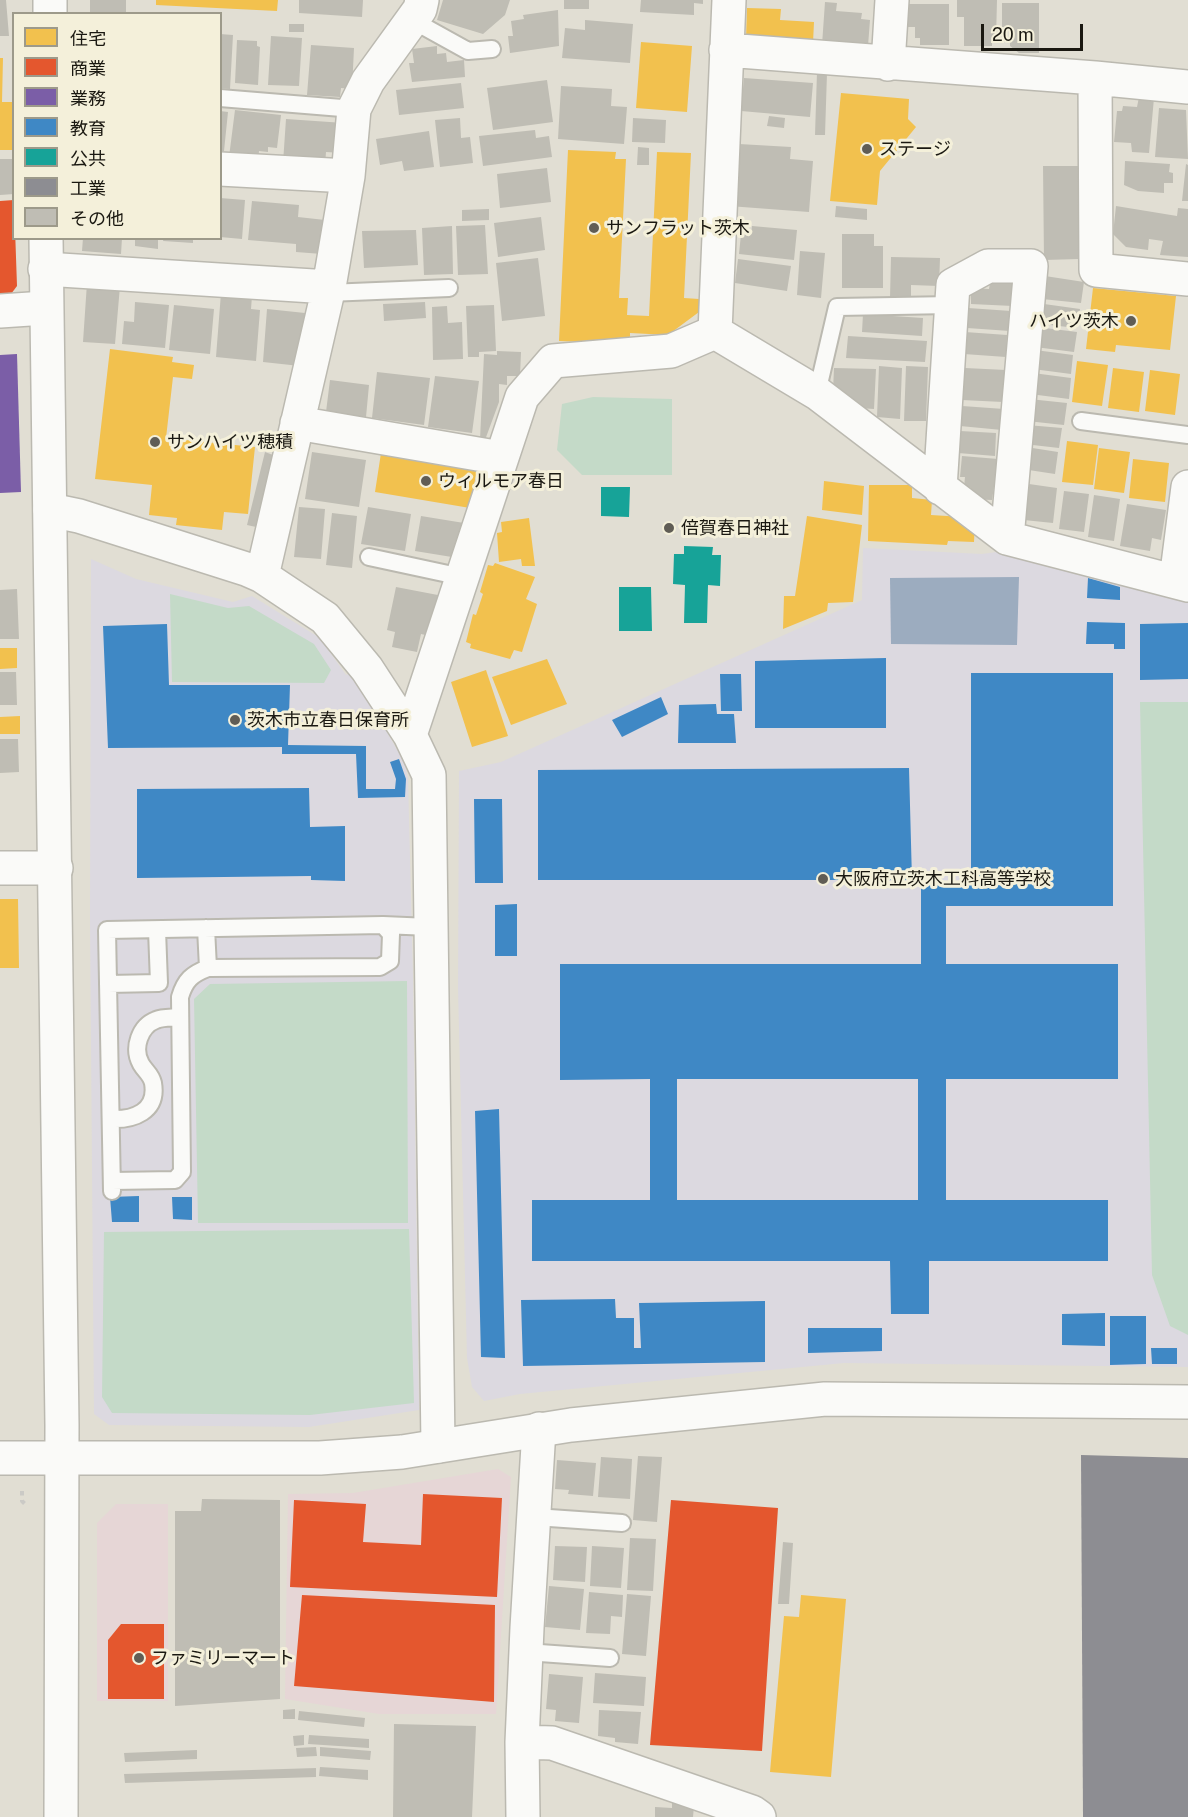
<!DOCTYPE html>
<html>
<head>
<meta charset="utf-8">
<style>
	body { margin:0 }
	#map { position:relative; width:1188px; height:1817px; overflow:hidden; background:#e1ded3; font-family:"Public Sans","Noto Sans JP",sans-serif }
	canvas { display:block }
	.legend { position:absolute; left:12px; top:12px; width:210px; height:228px; box-sizing:border-box; background:#f4f0da; border:2px solid #9d9a8a; margin:0; padding:8px 10px; list-style:none; font-size:18px; color:#1a1811 }
	.legend li { display:flex; align-items:center; gap:12px; height:30px }
	.legend b { width:30px; border:2px solid #9d9a8a }
	.scale { position:absolute; left:981px; top:24px; width:102px; height:27px; box-sizing:border-box; border:3px solid #1a1811; border-top:0; padding-left:8px; font-size:18px; line-height:21px; white-space:nowrap; color:#1a1811; -webkit-text-stroke:4px #f4f0da; paint-order:stroke }
</style>
</head>
<body>
<div id="map">
<canvas width="1188" height="1817"></canvas>
<ul class="legend">
<li><b style="height:16px;background:#f2c14e"></b>住宅</li>
<li><b style="height:16px;background:#e4572e"></b>商業</li>
<li><b style="height:16px;background:#7b5ea7"></b>業務</li>
<li><b style="height:16px;background:#3f88c5"></b>教育</li>
<li><b style="height:16px;background:#17a398"></b>公共</li>
<li><b style="height:16px;background:#8d8d92"></b>工業</li>
<li><b style="height:16px;background:#bfbdb4"></b>その他</li>
</ul>
<div class="scale">20 m</div>
</div>
<script>
const c = document.querySelector('canvas').getContext('2d');
c.lineJoin = 'round';
function fillPath(path, color) {
  c.fillStyle = color;
  c.fill(path, 'evenodd');
}
function strokePath(path, color, width, dash) {
  c.strokeStyle = color;
  c.lineWidth = width;
  c.lineCap = dash ? 'butt' : 'round';
  c.setLineDash(dash || []);
  c.stroke(path);
}
function write(font, color, halo, rows, align = 'center') {
  c.font = font + ' "Public Sans","Noto Sans JP",sans-serif';
  c.lineWidth = 6;
  c.setLineDash([]);
  c.textBaseline = 'middle';
  c.strokeStyle = halo;
  c.fillStyle = color;
  for (const [text, x, y, turn = 0] of rows) {
    c.save();
    c.translate(x, y);
    c.rotate((+turn || 0) * Math.PI / 180);
    c.textAlign = isNaN(turn) ? turn : align;
    if (halo) c.strokeText(text, 0, 0);
    c.fillText(text, 0, 0);
    c.restore();
  }
}
fillPath(new Path2D(`
	M498 1469 511 1477 496 1714H379L285 1699 288 1494 353 1493Z
	M116 1504H168V1701H97V1523Z`), '#e6d6d6');
fillPath(new Path2D(`
	M863 548 982 554 1004 551 1188 601V1367L844 1363 520 1394 484 1401 472 1387 467 1358 458 988 459 771 501 762 862 600Z
	M91 559 136 579 233 602 252 596 320 638 346 675 353 672 405 764 408 779 413 977 419 1410 309 1427 109 1425 94 1414 90 919Z`), '#dcd9e0');
fillPath(new Path2D(`
	M593 397 672 399V475H582L557 450 562 404Z
	M170 594 228 608 249 606 314 644 331 670 324 683 172 682Z
	M1140 702H1188V1335L1170 1326 1152 1275Z
	M407 981 408 1223H198L194 999 210 984Z
	M409 1229 414 1403 310 1415 112 1413 102 1397 104 1232Z`), '#c4dac8');
fillPath(new Path2D(`
	M1019 577 1017 645 891 644 890 578Z`), '#9cacbf');
fillPath(new Path2D(`
	M156 0H278L277 11 156 5Z
	M747 8 781 9 780 20 814 22 813 43 746 40Z
	M641 42 692 46 687 112 636 108Z
	M0 58H3L2 102H13V150H0Z
	M841 93 909 99 908 119 916 127 880 171 877 205 830 201Z
	M568 150 616 152 615 159H626L619 298H628L627 315 649 316 657 152 691 153 684 298 699 299V312L668 335 630 333V344L559 341Z
	M1093 288 1176 296 1170 350 1116 345 1115 352 1086 349Z
	M110 349 173 357 172 362 194 365 192 379 173 377 166 438 255 447 248 514 224 512 222 530 176 525 177 518 149 515 152 485 95 479Z
	M1077 361 1108 365 1102 406 1072 402Z
	M1113 368 1144 372 1139 412 1108 408Z
	M1150 370 1180 374 1175 415 1145 411Z
	M1067 441 1098 445 1093 485 1062 482Z
	M1099 448 1130 452 1124 493 1094 489Z
	M381 453 477 469 470 508 375 492Z
	M1133 459 1169 463 1165 502 1129 498Z
	M824 481 864 486 862 515 822 510Z
	M869 485H912V498L932 500 931 515 963 517 975 522 974 542 948 541 947 545 868 541Z
	M807 516 862 525 853 602 828 603 827 611 783 629 784 596H795Z
	M529 518 535 566H522L521 559 499 562 497 533 502 532 501 522Z
	M495 563 535 577 526 599 537 604 522 652 514 650 510 659 470 648 471 644 466 642 473 614 476 615 483 594 480 592 488 565 493 566Z
	M0 648H17V668L0 669Z
	M547 659 567 704 511 725 492 677Z
	M486 670 508 736 472 747 451 682Z
	M20 716V734H0V717Z
	M0 899H18L19 968H0Z
	M801 1595 846 1599 831 1777 770 1772 784 1616 799 1617Z`), '#f2c14e');
fillPath(new Path2D(`
	M14 200 17 286 11 294H0V201Z
	M423 1494 502 1498 497 1597 290 1587 294 1500 366 1504 363 1542 421 1545Z
	M671 1500 778 1508 762 1751 650 1745Z
	M302 1595 495 1605 494 1702 294 1686Z
	M121 1624H164V1699H108V1640Z`), '#e4572e');
fillPath(new Path2D(`
	M17 354 21 492 0 493V355Z`), '#7b5ea7');
fillPath(new Path2D(`
	M1088 578 1120 587V600L1087 598Z
	M1087 622 1125 623V649H1114V644H1086Z
	M1188 623V679L1140 680V624Z
	M167 624 169 685H290L288 745 366 746V789H395L396 779 390 762 399 759 406 779 405 797 358 798 356 754H282V747L108 748 103 626Z
	M886 658V728H755V661Z
	M971 673H1113V906H946V964H1118V1079H946V1200H1108V1261H929V1314H891L890 1261H532V1200H650V1079L560 1080V964H921V881H971ZM677 1079H918V1200H677Z
	M720 674H741L742 711H721Z
	M661 697 668 714 622 737 612 720Z
	M716 704 717 714H734L736 743H678L679 705Z
	M909 768 912 880H538V770Z
	M309 788 310 827 345 826V881L311 880V876L137 878V789Z
	M474 799H502L503 883H475Z
	M517 904V956H495V905Z
	M499 1109 505 1358 481 1357 475 1111Z
	M139 1196V1222H112L110 1197Z
	M172 1197H192V1220L173 1219Z
	M615 1299 616 1318H634V1348H641L639 1303 765 1301V1362L523 1366 521 1300Z
	M1105 1313V1346L1062 1345V1314Z
	M1110 1316H1146V1364L1110 1365Z
	M808 1328H882V1351L808 1353Z
	M1151 1348H1177V1364H1152Z`), '#3f88c5');
fillPath(new Path2D(`
	M601 487H630L629 517 601 516Z
	M684 546 713 547 712 555H721L720 586 708 585 707 623H684L685 585 673 584 674 554H684Z
	M619 587H651L652 631H619Z`), '#17a398');
fillPath(new Path2D(`
	M1081 1455 1188 1458V1817H1083Z`), '#8d8d92');
fillPath(new Path2D(`
	M0 0H6L9 36H0Z
	M90 0H126V14H90Z
	M299 0H363L362 17 299 13Z
	M443 0H510L505 15 483 34 437 20Z
	M564 0H589V9H564Z
	M641 0H703V4L694 3V15L640 12Z
	M957 0H997L996 39H992V46H964V17H957Z
	M825 2 837 3 836 11 862 13 861 19 870 20 868 46 822 45Z
	M1002 3H1039V53H1019L1010 46V27H1002Z
	M907 4H949V45H920V38H915V27H907Z
	M558 10 559 46 510 53 508 36H513L511 21 524 19 523 15Z
	M585 20 633 24 630 63 562 58 565 28 585 30Z
	M289 24H304V32H289Z
	M220 34 233 35 230 89 220 88Z
	M271 36 302 38 299 86 268 85Z
	M237 40 257 41V46L260 47 258 85 235 83Z
	M311 45 354 48 352 89 341 88 340 97 307 95Z
	M437 46V54L446 53 447 62 464 60 465 77 412 82 409 63H414L412 49Z
	M817 72 827 73 825 135H815Z
	M744 78 813 83 810 117 741 111Z
	M547 80 553 122 493 130 487 88Z
	M461 83 464 108 399 115 396 90Z
	M561 86 612 89 611 106 627 107 624 144 558 139Z
	M1139 97 1154 98 1149 153 1132 152 1131 143 1114 142 1117 111H1122L1123 106 1137 107Z
	M1159 108 1186 110 1188 159 1155 157Z
	M235 110 281 115 277 148 268 147V152L259 151 258 160 229 157Z
	M220 111 228 112 224 151H220Z
	M769 116 785 118 784 128 767 126Z
	M460 118 461 138 470 137 473 163 440 167 435 120Z
	M633 118 666 120 665 143 632 142Z
	M286 119 344 123 342 153 326 152 325 165 283 163Z
	M535 130 536 138 549 136 552 157 483 166 479 136Z
	M429 131 434 167 404 171 402 161 380 165 376 139Z
	M739 144 791 147 790 159 813 161 809 212 729 206Z
	M638 147 649 148V165H637Z
	M0 159H14V194L0 195Z
	M1125 161 1170 164 1169 172 1173 173V183H1164V193L1138 191 1124 185Z
	M1186 164 1188 165V201H1182Z
	M1043 166H1078L1079 259 1044 260Z
	M547 168 551 202 500 208 497 174Z
	M220 198 245 200 242 239 220 237Z
	M252 201 299 205 298 217 325 220 322 254 296 252V244L248 240Z
	M836 206 867 209V220L835 217Z
	M1116 206 1177 216 1178 208 1188 209V257L1160 255 1163 241 1149 239 1148 250 1126 247 1113 234Z
	M489 209V220L462 221V210Z
	M541 217 545 250 498 257 494 223Z
	M485 225 488 274 458 275 456 226Z
	M452 226 453 274 424 275 422 228Z
	M752 226 797 230 794 260 739 254 741 234 751 235Z
	M416 230 418 265 364 268 362 231Z
	M842 234H874V246H883V288H842Z
	M83 238H122L121 254 82 251Z
	M135 238H158V249L135 246Z
	M164 238H193V243L163 241Z
	M800 251 825 253 821 298 797 295Z
	M891 257 940 258 939 286 911 285V298H890Z
	M538 258 545 316 502 321 496 263Z
	M738 259 791 266 787 291 735 283Z
	M1045 276 1084 282 1081 303 1042 299Z
	M87 283 120 286 115 344 83 342Z
	M990 283 1015 284 1013 306 971 304V288L989 289Z
	M221 293 252 296 251 309 260 310 256 361 216 357Z
	M135 302 169 305 165 348 122 344 124 321 134 322Z
	M425 302 426 318 384 321 383 304Z
	M1044 304 1080 309 1077 328 1041 324Z
	M174 305 214 309 210 354 169 350Z
	M494 305 496 351 479 352V357H468L466 306Z
	M447 306 448 323 462 322 463 359 433 360 432 307Z
	M968 308 1011 311 1010 331 967 328Z
	M267 309 305 313 300 366 263 362Z
	M863 314 923 318 922 336 862 332Z
	M1037 327 1077 332 1074 352 1035 347Z
	M965 332 1007 335 1006 357 964 354Z
	M848 336 927 341 925 362 846 358Z
	M1035 350 1073 355 1071 374 1033 369Z
	M497 351 521 352 520 376H507V385L499 384V402L485 440H480L484 354 497 355Z
	M879 366 902 368 900 419 877 417Z
	M906 366 928 367 926 421H904Z
	M834 368 876 369 874 409 859 408 833 391Z
	M965 368 1006 370 1003 402 962 400Z
	M377 372 430 378 424 425 372 418Z
	M1033 373 1071 378 1069 399 1030 394Z
	M435 376 479 381 472 433 428 427Z
	M330 380 369 385 366 417 326 412Z
	M1029 399 1067 403 1064 425 1027 421Z
	M962 406 1004 409 1002 430 960 426Z
	M1027 425 1062 428 1059 448 1024 444Z
	M960 431 996 433 995 456 958 453Z
	M1026 447 1058 452 1055 474 1022 469Z
	M265 452 273 455 256 527 247 525Z
	M312 452 366 460 359 507 305 499Z
	M962 456 998 459 992 500 970 499 971 488 964 487 965 477H960Z
	M1029 484 1057 488 1053 523 1024 520Z
	M1064 491 1089 494 1084 532 1059 529Z
	M1094 495 1120 499 1114 541 1088 537Z
	M1127 504 1166 510 1161 540 1152 538 1150 551 1120 546Z
	M299 507 325 509 321 559 294 557Z
	M368 507 411 514 405 551 361 544Z
	M332 513 357 516 352 568 326 565Z
	M421 516 464 523 458 558 415 551Z
	M396 587 443 596 435 637 421 634 417 652 392 647 395 632 387 630Z
	M17 589 19 639H0V590Z
	M0 672H16L17 705H0Z
	M0 739H18L19 772 0 773Z
	M638 1456 662 1457 657 1522 633 1520Z
	M601 1457 632 1459 630 1499 598 1497Z
	M557 1460 596 1463 593 1496 568 1494 569 1490 555 1489Z
	M202 1499 280 1500V1699L175 1706V1511H201Z
	M630 1538 656 1539 653 1591 627 1590Z
	M783 1542 793 1543 789 1604H778Z
	M555 1546 587 1547 585 1582 553 1580Z
	M592 1546 624 1548 621 1588 590 1586Z
	M549 1586 584 1589 580 1630 545 1627Z
	M589 1592 623 1595 622 1617 611 1616 610 1634 586 1633Z
	M627 1594 651 1596 646 1656 622 1654Z
	M595 1673 646 1677 644 1706 593 1703Z
	M549 1674 583 1677 579 1723 555 1721 556 1710 546 1709Z
	M295 1709V1719H283V1710Z
	M599 1710 641 1712 638 1744 615 1742V1738L598 1736Z
	M299 1711 365 1718 364 1727 298 1720Z
	M394 1724 476 1726 472 1817H393Z
	M304 1735V1745L294 1746 293 1736Z
	M309 1735 369 1739V1748L308 1744Z
	M316 1747 317 1756 297 1757 296 1748Z
	M320 1747 371 1751 370 1760 320 1756Z
	M197 1750V1759L125 1762 124 1753Z
	M320 1767 368 1770V1780L319 1776Z
	M316 1768V1777L125 1783 124 1774Z
	M672 1797 694 1806 693 1817H655V1807L672 1808Z`), '#bfbdb4');
const service = new Path2D(`
	M412 20 468 51 492 49
	M220 98 354 109
	M328 293 449 288
	M817 393 837 307 952 305
	M1081 421 1188 435
	M369 557 462 577
	M383 925 430 927
	M206 928 208 968
	M108 984 159 983 157 930
	M111 1119C133 1120 158 1112 153 1083 151 1074 145 1071 141 1064 132 1048 140 1026 156 1020 163 1017 173 1018 180 1017
	M112 1181 175 1180 182 1172 180 997C185 980 192 974 208 968L380 967 390 961 391 934 383 925 107 930 112 1191
	M535 1517 622 1523
	M526 1652 610 1658`);
const minor = new Path2D(`
	M726 50 1095 78 1096 270 1188 279
	M888 64 892 0
	M1095 78 1188 87
	M220 169 348 176
	M45 269 329 287
	M0 311 45 308
	M715 332 817 393 1007 538 1188 585
	M715 332 729 0
	M297 423 501 458
	M940 488 953 285 988 266H1031L1007 538
	M50 510 79 516 246 569 262 576 325 618 367 669 410 735 429 775 438 1446
	M262 576 329 287 348 176 354 109 368 81 420 9 422 0
	M1176 580 1188 487
	M410 735 522 397 553 361 671 351 715 332
	M0 868H56
	M522 1742 552 1743 752 1812 759 1817
	M523 1817 522 1742 527 1628 539 1429`);
const tertiary = new Path2D(`
	M50 14V0
	M46 238 62 1425 61 1817
	M0 1458H320L402 1452 571 1425 825 1399 1188 1402`);
strokePath(service, '#bbb9b0', 20);
strokePath(minor, '#bbb9b0', 36);
strokePath(tertiary, '#bbb9b0', 36);
strokePath(new Path2D(`
	M22 1491V1501L27 1506`), '#cbcac6', 4, [4.5, 4.5]);
strokePath(service, '#fafaf8', 16);
strokePath(minor, '#fafaf8', 33);
strokePath(tertiary, '#fafaf8', 33);
for (const [x, y, r, color] of [
	[867,149,6,"#605d55"],
	[594,228,6,"#605d55"],
	[1131,321,6,"#605d55"],
	[155,442,6,"#605d55"],
	[426,481,6,"#605d55"],
	[669,528,6,"#605d55"],
	[235,720,6,"#605d55"],
	[823,879,6,"#605d55"],
	[139,1658,6,"#605d55"]
]) {
  const dot = new Path2D();
  dot.arc(x, y, r, 0, 2 * Math.PI);
  c.fillStyle = color;
  c.fill(dot);
  strokePath(dot, '#f4f0da', 2);
}
write('18px', '#1a1811', '#f4f0da', [
	["ステージ",879,149],
	["サンフラット茨木",606,228],
	["ハイツ茨木",1119,321,"right"],
	["サンハイツ穂積",167,442],
	["ウィルモア春日",438,481],
	["倍賀春日神社",681,528],
	["茨木市立春日保育所",247,720],
	["大阪府立茨木工科高等学校",835,879],
	["ファミリーマート",151,1658]
], 'left');
</script>
</body>
</html>
